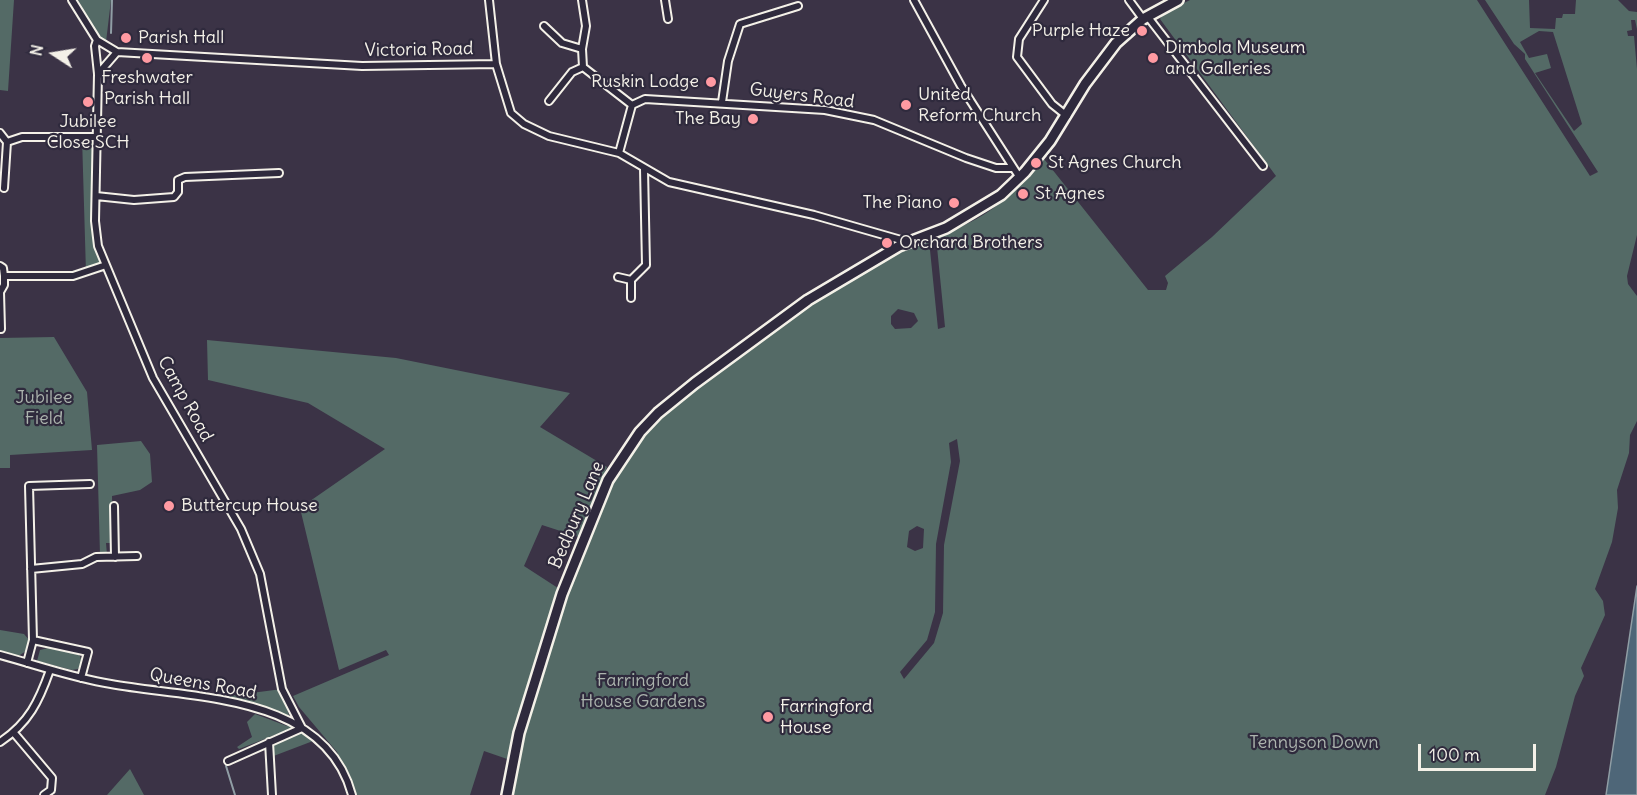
<!DOCTYPE html>
<html>
<head>
<meta charset="utf-8">
<style>
	body { margin:0 }
	#map { position:relative; width:1637px; height:795px; overflow:hidden; background:#3b3346; font-family:Delius,sans-serif }
	canvas { display:block }
	.north { position:absolute; left:24px; top:24px; width:60px; height:60px; -webkit-text-stroke:4px #2f2a3d; paint-order:stroke; rotate:282deg; font-size:16px; font-weight:700; line-height:24px; text-align:center; color:#f4f1e8 }
	.north::after { content:''; display:block; margin:auto; width:21px; height:27px; background:#f4f1e8; clip-path:polygon(50% 0,100% 100%,50% 72%,0 100%) }
	.scale { position:absolute; left:1418px; top:744px; width:118px; height:27px; box-sizing:border-box; border:3px solid #f4f1e8; border-top:0; padding-left:8px; font-size:18px; line-height:21px; white-space:nowrap; color:#f4f1e8; -webkit-text-stroke:4px #2f2a3d; paint-order:stroke }
</style>
</head>
<body>
<div id="map">
<canvas width="1637" height="795"></canvas>
<div class="north">N</div>
<div class="scale">100 m</div>
</div>
<script>
const c = document.querySelector('canvas').getContext('2d');
c.lineJoin = 'round';
function fillPath(path, color) {
  c.fillStyle = color;
  c.fill(path, 'evenodd');
}
function strokePath(path, color, width, dash) {
  c.strokeStyle = color;
  c.lineWidth = width;
  c.lineCap = dash ? 'butt' : 'round';
  c.setLineDash(dash || []);
  c.stroke(path);
}
function write(font, color, halo, rows, align = 'center') {
  c.font = font + ' Delius,sans-serif';
  c.lineWidth = 4.5;
  c.setLineDash([]);
  c.textBaseline = 'middle';
  c.strokeStyle = halo;
  c.fillStyle = color;
  for (const [text, x, y, turn = 0] of rows) {
    c.save();
    c.translate(x, y);
    c.rotate((+turn || 0) * Math.PI / 180);
    c.textAlign = isNaN(turn) ? turn : align;
    if (halo) c.strokeText(text, 0, 0);
    c.fillText(text, 0, 0);
    c.restore();
  }
}
fillPath(new Path2D(`
	M0 0H14L8 91 0 90Z
	M78 0H111L106 42 95 31Z
	M1190 0H1477L1590 176 1598 172 1525 59V54L1514 44 1485 0H1529L1530 28 1555 29 1556 18H1562L1563 14H1575L1576 0H1618L1629 11 1637 12V29L1635 20H1631L1632 30 1627 31 1628 36H1634L1637 69V235L1627 276 1628 284 1637 296V421L1630 435 1629 453 1617 490 1618 508 1612 542 1595 589 1603 601 1605 615 1581 668 1584 676 1575 696 1556 767 1545 795H511C528 699 558 603 598 514 605 496 611 475 622 460 662 401 727 363 783 322 819 296 887 248 929 240L938 329 945 327 936 237C986 219 1010 199 1044 159L1148 290H1166L1168 283 1165 276 1212 237 1276 176 1160 19 1164 13ZM1539 31 1553 32 1582 124 1574 131 1535 73 1551 68 1547 54 1529 58 1520 42ZM898 309 914 313 918 321 911 328 895 329 891 324V316ZM957 439 960 461 944 545 943 613 934 643 904 679 900 672 927 640 935 612 936 544 951 462 949 443ZM917 526 924 529 923 548 915 551 907 547 909 531Z
	M82 137H97L98 246 106 265 86 273Z
	M54 337 87 392 92 450 10 455V468H0V338Z
	M207 340 396 358 570 393 540 427 607 467 579 537 542 525 524 566 561 590 510 760 484 751 470 795H355L337 752 299 707 293 696 389 655 386 650 339 670 300 508 385 449 308 403 208 380Z
	M141 441 150 454 152 482 140 490 112 496 113 543H106L107 555H100L97 445Z
	M0 630 24 634 30 641 29 649 17 657 0 653Z
	M56 646 72 650 80 656 82 663 78 669 72 670 37 661 40 650Z
	M282 689 291 723 302 728 313 741 271 757 270 745 287 736 285 731 239 749 237 747 252 737 247 722 255 714 287 726 289 718 213 698Z
	M130 769 144 795H107Z`), '#546a66');
const water = new Path2D(`
	M1637 586V795H1606Z`);
fillPath(water, '#4e6678');
strokePath(water, '#909ea5', 1.5);
strokePath(new Path2D(`
	M111 33 112 0
	M226 766 235 795`), '#909ea5', 2);
const street = new Path2D(`
	M72 0 97 40 117 52 362 66 496 64
	M489 0 496 64 511 113 524 124 549 136 619 153 669 182 814 215 908 242
	M582 0 586 26 582 49 583 67 632 105
	M665 0 668 19
	M914 0 961 86 1020 178
	M1044 0 1019 39 1017 57 1052 104 1067 116
	M1129 0 1143 19
	M1148 17 1263 166
	M544 26 562 43 582 49
	M97 40 95 46 98 74 95 221 98 246 153 378 241 529 260 574 282 689 302 728
	M98 74 117 52
	M549 101 572 72 583 67
	M722 102 728 61 740 24 798 6
	M0 133 7 142 4 188
	M7 142 22 137H97
	M619 153 632 105 645 99 825 110 874 120 966 158 996 168H1012
	M96 196 134 200 174 197 178 192V180L185 177 279 173
	M0 266 3 268 4 276
	M618 277 631 280
	M631 298V280L646 265 644 169
	M1 329 0 292 4 285V276H73L106 265
	M114 506 115 557
	M31 569 82 564 96 557 137 556
	M33 640 88 652 81 678
	M0 655C37 665 73 678 111 684 193 699 325 693 352 795
	M27 663 33 640 29 486 90 484
	M14 733 52 778 51 790 44 795
	M0 742C29 723 39 701 50 670
	M269 742 272 795
	M228 761 302 728`);
const secondary = new Path2D(`
	M507 795 519 733 562 594 608 480 640 432 658 413 695 383 808 300 899 246 946 228 1001 195 1025 172 1050 141 1085 84 1116 43 1143 19 1178 0`);
strokePath(street, '#f4f1e8', 10);
strokePath(secondary, '#f4f1e8', 14);
strokePath(street, '#2f2a3d', 6);
strokePath(secondary, '#2f2a3d', 9);
for (const [x, y, r, color] of [
	[1142,31,6,"#ff9aa2"],
	[126,38,6,"#ff9aa2"],
	[147,58,6,"#ff9aa2"],
	[1153,58,6,"#ff9aa2"],
	[711,82,6,"#ff9aa2"],
	[88,102,6,"#ff9aa2"],
	[906,105,6,"#ff9aa2"],
	[753,119,6,"#ff9aa2"],
	[1036,163,6,"#ff9aa2"],
	[1023,194,6,"#ff9aa2"],
	[954,203,6,"#ff9aa2"],
	[887,243,6,"#ff9aa2"],
	[169,506,6,"#ff9aa2"],
	[768,717,6,"#ff9aa2"]
]) {
  const dot = new Path2D();
  dot.arc(x, y, r, 0, 2 * Math.PI);
  c.fillStyle = color;
  c.fill(dot);
  strokePath(dot, '#2f2a3d', 2);
}
write('18px', '#f4f1e8', '#2f2a3d', [
	["Purple Haze",1130,31,"right"],
	["Parish Hall",138,38],
	["Dimbola Museum",1165,48],
	["and Galleries",1165,69],
	["Freshwater",147,78,"center"],
	["Parish Hall",147,99,"center"],
	["Ruskin Lodge",699,82,"right"],
	["United",918,95],
	["Reform Church",918,116],
	["The Bay",741,119,"right"],
	["Jubilee",88,122,"center"],
	["Close SCH",88,143,"center"],
	["St Agnes Church",1048,163],
	["St Agnes",1035,194],
	["The Piano",942,203,"right"],
	["Orchard Brothers",899,243],
	["Buttercup House",181,506],
	["Farringford",780,707],
	["House",780,728]
], 'left');
write('18px', '#f4f1e8', '#2f2a3d', [
	["Victoria Road",419,50,-1],
	["Guyers Road",802,96,7],
	["Camp Road",185,399,61],
	["Bedbury Lane",577,515,-67],
	["Queens Road",203,684,10]
]);
write('18px', '#acb4ae', '#2f2a3d', [
	["Jubilee",44,398],
	["Field",44,419],
	["Farringford",643,681],
	["House Gardens",643,702],
	["Tennyson Down",1314,743]
]);
</script>
</body>
</html>
